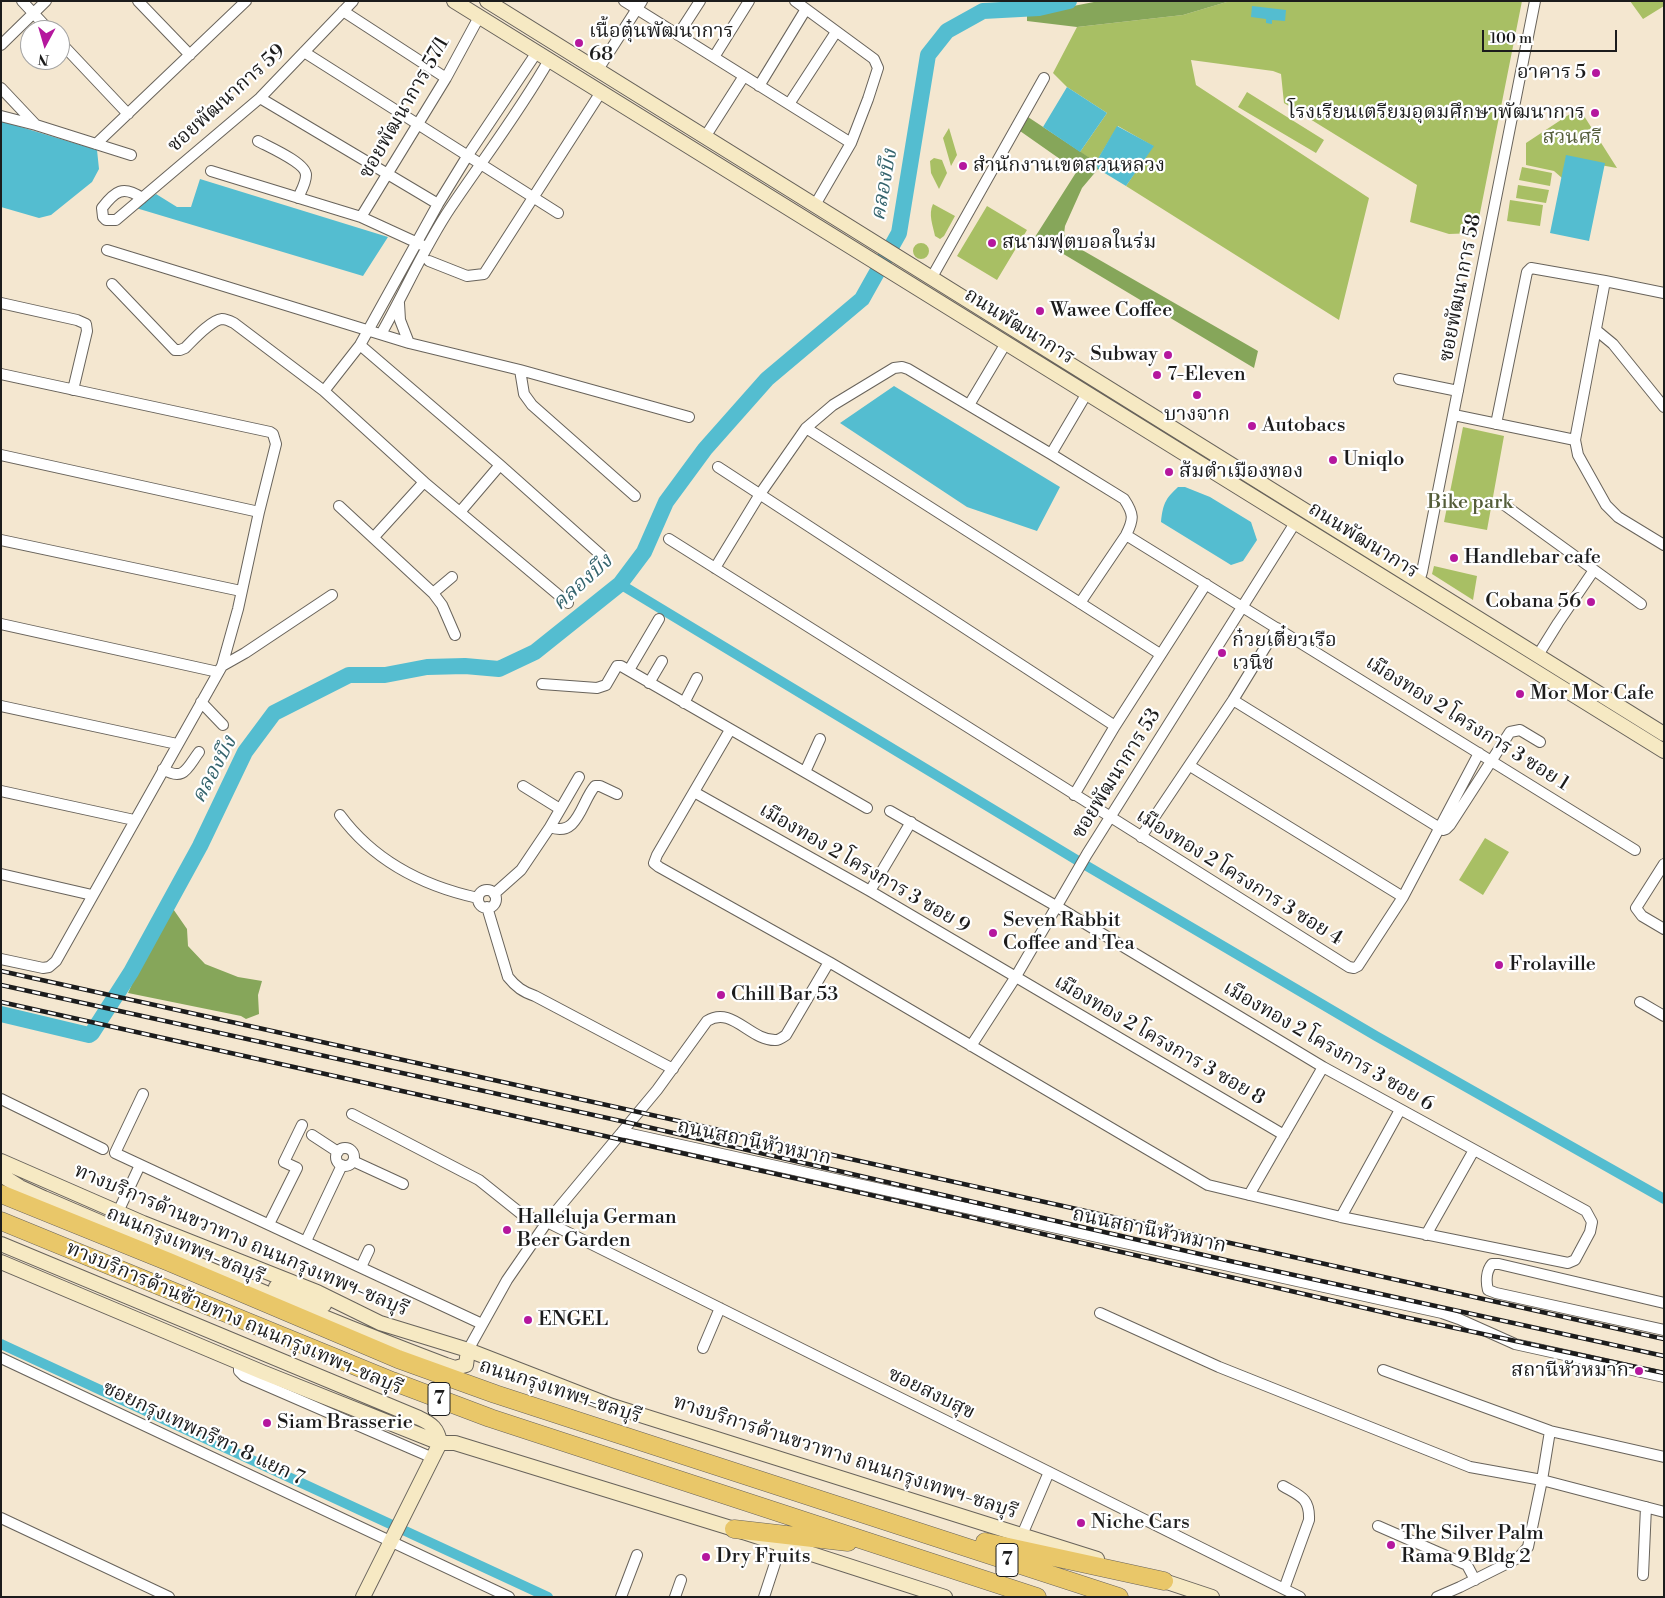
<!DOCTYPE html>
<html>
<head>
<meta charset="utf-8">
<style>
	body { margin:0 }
	#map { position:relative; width:1665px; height:1598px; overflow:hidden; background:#f4e7d0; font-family:"Libre Bodoni",serif }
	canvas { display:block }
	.frame { position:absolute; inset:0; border:2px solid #1c1c1c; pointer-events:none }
	.north { position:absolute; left:20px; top:20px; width:50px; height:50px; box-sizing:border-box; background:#fff; border:1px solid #a4a4a4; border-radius:50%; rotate:186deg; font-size:14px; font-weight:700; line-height:20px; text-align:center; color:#1c1c1c }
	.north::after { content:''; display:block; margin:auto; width:18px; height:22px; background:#b5179e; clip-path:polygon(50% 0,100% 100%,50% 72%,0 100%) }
	.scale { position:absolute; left:1482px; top:30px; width:135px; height:22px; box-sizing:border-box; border:2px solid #1c1c1c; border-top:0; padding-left:6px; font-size:15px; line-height:18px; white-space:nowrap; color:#1c1c1c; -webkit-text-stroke:4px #fff; paint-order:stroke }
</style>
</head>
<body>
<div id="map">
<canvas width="1665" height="1598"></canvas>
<div class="frame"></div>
<div class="north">N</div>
<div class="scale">100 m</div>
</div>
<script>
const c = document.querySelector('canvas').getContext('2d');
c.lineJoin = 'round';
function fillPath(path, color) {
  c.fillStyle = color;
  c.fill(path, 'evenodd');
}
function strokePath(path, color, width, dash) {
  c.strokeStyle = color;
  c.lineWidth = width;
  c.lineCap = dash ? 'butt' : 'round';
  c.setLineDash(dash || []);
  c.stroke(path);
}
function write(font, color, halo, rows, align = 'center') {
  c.font = font + ' "Libre Bodoni","Noto Serif Thai",serif';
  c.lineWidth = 4.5;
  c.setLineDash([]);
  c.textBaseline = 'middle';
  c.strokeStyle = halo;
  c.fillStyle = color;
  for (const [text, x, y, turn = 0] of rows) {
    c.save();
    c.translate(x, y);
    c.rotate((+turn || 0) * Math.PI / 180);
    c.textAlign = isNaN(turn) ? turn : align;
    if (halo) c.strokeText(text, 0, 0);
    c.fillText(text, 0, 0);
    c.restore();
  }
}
fillPath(new Path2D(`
	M1230 1H1522L1476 233 1449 234 1410 222 1417 185 1284 103 1281 74 1273 71 1191 60 1196 85 1369 198 1339 320 1126 186 1153 146 1118 126 1096 162 1080 152 1107 113 1067 87 1053 73 1077 27 1183 15Z
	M1630 1H1664V6L1643 19Z
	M1247 92 1324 140 1316 153 1238 107Z
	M1579 108 1617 168 1566 159 1562 178 1554 171 1526 165V143Z
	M949 128 957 155 951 166 943 138Z
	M934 158 942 160 947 173 939 189 931 173 930 161Z
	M1522 167 1552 173 1550 186 1519 180Z
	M1518 185 1549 190 1546 203 1516 198Z
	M1510 200 1543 205 1540 226 1507 221Z
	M933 204 955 216 944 236 940 239 935 236C933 225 928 215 933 204Z
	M987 206 1027 230 997 280 957 256Z
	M913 251a8 8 0 1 1 16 0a8 8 0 1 1-16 0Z
	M1463 427 1504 436 1487 530 1444 522Z
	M1434 566 1477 576 1473 600 1432 574Z
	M1485 838 1509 852 1483 895 1459 880Z`), '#a8bf64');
fillPath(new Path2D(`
	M1099 1H1230L1183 15 1077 27 1027 21V15Z
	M1028 117 1096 162 1098 169 1082 188 1065 226 1064 234 1070 243 1258 351 1254 368 1035 237 1077 171 1020 131Z
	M169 903 187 929 188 946 205 964 238 977 262 981 258 995 259 1014 246 1019 241 1016 128 993Z`), '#86a65a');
fillPath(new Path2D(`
	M1252 6 1286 10 1285 21 1272 20V24L1266 23V19L1251 17Z
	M1067 87 1107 113 1080 152 1043 127Z
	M1 121 97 150 99 169 92 182 51 215 39 218 1 207Z
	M1117 126 1154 146 1126 186 1098 169 1096 162Z
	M1566 155 1605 163 1589 241 1550 233Z
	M200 179 388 237 363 276 136 208 156 194 177 207H191Z
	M894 386 1060 487 1037 531 967 507 840 423Z
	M1178 487H1185L1210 497 1251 522 1257 540 1243 561 1231 565 1161 522C1163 504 1165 499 1178 487Z`), '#54bdd0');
strokePath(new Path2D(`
	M620 584 1075 859 1376 1036 1664 1199
	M1 1344 548 1597`), '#54bdd0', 10);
strokePath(new Path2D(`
	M1 1014 89 1035 92 1033 131 972 200 846 245 752 274 713 349 675H385L427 667 465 666 499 669 535 652 620 584 644 552 666 502 705 449 767 379 862 299 899 233 928 55 947 31 983 11 1039 8 1069 1`), '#54bdd0', 16);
const street = new Path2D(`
	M22 1 49 30
	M138 1 190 55
	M624 1 851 143
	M795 1 874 59 878 68 868 99 851 143 815 205
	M343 11 446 78
	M678 35 700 1
	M60 42 128 114
	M1 45 46 1
	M304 52 558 213
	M714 57 749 1
	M597 71 642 1
	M759 86 806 9
	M1 88 35 124
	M260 98 438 204
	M789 104 836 32
	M1 116 36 125 131 155
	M705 137 744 76
	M258 141C269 147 306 163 306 175 306 183 301 191 298 198
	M96 144 246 1
	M211 171 361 217 422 245
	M142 198C123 185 115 191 102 208L103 217 106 220H116L260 98 353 1
	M361 217 446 78 479 17
	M107 250 409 343 520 370 689 417
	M429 261 467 276 484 274 601 92
	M932 277 1044 78
	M112 284 175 350H180L185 348C193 340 211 320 222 319 226 319 230 321 234 323L324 391 424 482 568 603
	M1 303 77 320 86 324 87 331 73 390
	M399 303 400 320 409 343
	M1596 330 1613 344 1664 407
	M381 334C405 292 424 247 451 207 484 158 520 111 549 60
	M360 345 500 465 601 555
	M520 370 524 394 532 405 635 496
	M1 374 270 432 273 434 276 444 259 512 238 609 222 666 56 961 49 967 43 968 1 959
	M1399 379 1458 391
	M324 391 360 345 438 204 468 155 537 52
	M969 405 1006 343
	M1454 415 1575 440 1578 455 1606 505 1618 517 1664 545
	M1496 424 1527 272 1531 268 1605 281 1664 293
	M806 428 1160 654
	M1575 440 1605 281
	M1051 454 1087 393
	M1 455 259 512
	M718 467 1115 726
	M1503 504 1641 604
	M339 506 433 593 442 605 455 635
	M460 512 500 465
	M1126 535 1635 850
	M374 537 424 482
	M669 539 1349 967 1354 968 1358 966 1403 897 1479 753
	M1 540 241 591
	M715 568 760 494 806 428 833 405 894 368 902 367 908 369 1051 454 1124 499C1134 514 1134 519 1126 535L1080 603
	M1419 581 1422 572 1535 1
	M433 593 452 577
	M1 624 218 672
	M1538 655 1558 623 1594 570
	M222 666 245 653 332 595
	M629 670 659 619
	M649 683 662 661
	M542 684 597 688 606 685 617 666H621L867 808
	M1233 700 1443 830 1446 829 1450 825 1510 732 1520 730 1540 742
	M201 702 223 725
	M684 703 697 678
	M1 706 177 744
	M730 730 657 855 654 863 659 867 829 962 1208 1185 1341 1217 1568 1263 1575 1260 1590 1232 1592 1222 1586 1211 1323 1067 1056 906 890 811
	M1190 766 1403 897
	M163 769C184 782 187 768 199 752
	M805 772 820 739
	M523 786 560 809
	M1 791 134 820
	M694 792 870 891 1284 1135
	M1074 795 1115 726 1206 584
	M340 815C374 861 423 886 478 898
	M550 827 579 777
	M1141 837 1233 700 1277 628
	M1664 864 1636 908 1642 916 1664 929
	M1 874 92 895
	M478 899a9 9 0 1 1 18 0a9 9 0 1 1-18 0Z
	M870 891 911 822
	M494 894 521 870 550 827C578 838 581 802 595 786H600L617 794
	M487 907 508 977C516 987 523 992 535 996L673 1069
	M1640 1002 1664 1016
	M971 1046 1015 978 1087 854 1295 523
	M143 1094 115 1153 482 1324
	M1 1099 103 1149
	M352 1114 479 1180 524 1216 547 1222 1300 1597
	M622 1132 1442 1313 1459 1319 1515 1344 1664 1377
	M312 1135 338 1152
	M336 1157a9 9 0 1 1 18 0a9 9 0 1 1-18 0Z
	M353 1161 403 1184
	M1249 1195 1323 1067
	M118 1212 140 1165
	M1341 1217 1400 1110
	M269 1224 297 1168 284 1162 302 1125
	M1426 1235 1474 1150
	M306 1241 342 1165
	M361 1267 369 1250
	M1664 1303 1499 1264H1492C1486 1271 1486 1282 1488 1290L1496 1293 1664 1330
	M1100 1313 1219 1367 1470 1467 1542 1480 1664 1512
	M703 1348 720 1308
	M468 1350 507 1280 547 1222 657 1090 707 1021C732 1005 750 1041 776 1040 779 1040 783 1037 786 1035L829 962
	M1 1358 509 1597
	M239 1362V1371L244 1376 433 1458
	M1383 1370 1550 1431
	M1283 1486C1300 1496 1310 1498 1309 1520L1284 1589
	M1 1518 169 1597
	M1378 1526 1467 1565 1475 1580
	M1022 1535 1049 1472
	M1643 1575 1646 1507
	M621 1597 637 1555
	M675 1597 681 1580
	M764 1597 781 1545
	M1437 1597 1460 1587 1518 1558 1528 1547 1542 1480 1550 1431 1664 1457`);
const secondary = new Path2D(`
	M454 1 1664 751
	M487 1 1664 734
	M1 1161 143 1223 317 1292 380 1323 468 1350 612 1406 1097 1559
	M1 1175 20 1187 44 1198C177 1255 310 1314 446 1365L455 1368 466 1365 468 1350
	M1 1244 419 1418C432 1424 438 1429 440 1443L363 1597
	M1 1262 262 1372 440 1443H455L734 1529 945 1597
	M276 1287 324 1305
	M1155 1578 1212 1597`);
const highway = new Path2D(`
	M1 1194 169 1262 398 1359 495 1394 1119 1597
	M1 1221 392 1381 490 1418 1037 1597
	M734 1529 848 1542
	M985 1542 1164 1581`);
strokePath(street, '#68635b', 12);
strokePath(secondary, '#68635b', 16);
strokePath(highway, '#68635b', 19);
strokePath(street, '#fff', 10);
strokePath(secondary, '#f6e9c3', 14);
strokePath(highway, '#e9c769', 18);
const rail = new Path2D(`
	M1 971 1664 1339
	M1 985 630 1123 1230 1261 1664 1356
	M1 1002 956 1214 1404 1317 1664 1373`);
strokePath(rail, '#1c1c1c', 4.5);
strokePath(rail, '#fff', 2.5, [8]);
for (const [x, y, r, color] of [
	[579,43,5,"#b5179e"],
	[1596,73,5,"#b5179e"],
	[1595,113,5,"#b5179e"],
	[963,166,5,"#b5179e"],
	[992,243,5,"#b5179e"],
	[1040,311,5,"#b5179e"],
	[1168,355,5,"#b5179e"],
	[1157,375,5,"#b5179e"],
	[1197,395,5,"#b5179e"],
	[1252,426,5,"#b5179e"],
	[1333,460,5,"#b5179e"],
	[1169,472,5,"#b5179e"],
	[1454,558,5,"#b5179e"],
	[1591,602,5,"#b5179e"],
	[1222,653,5,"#b5179e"],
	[1520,694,5,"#b5179e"],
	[993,933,5,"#b5179e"],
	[1499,965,5,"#b5179e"],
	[721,995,5,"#b5179e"],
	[507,1230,5,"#b5179e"],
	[528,1320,5,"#b5179e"],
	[1639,1371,5,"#b5179e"],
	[267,1423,5,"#b5179e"],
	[1081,1523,5,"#b5179e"],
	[1391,1545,5,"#b5179e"],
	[706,1557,5,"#b5179e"]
]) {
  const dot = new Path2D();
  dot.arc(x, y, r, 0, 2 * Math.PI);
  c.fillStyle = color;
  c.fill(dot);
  strokePath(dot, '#fff', 2);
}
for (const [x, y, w] of [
	[439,1399,22],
	[1007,1560,22]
]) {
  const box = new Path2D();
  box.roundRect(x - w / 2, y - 16.5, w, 33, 4);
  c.fillStyle = '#fff';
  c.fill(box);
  strokePath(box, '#1c1c1c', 1);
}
write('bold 19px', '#1c1c1c', null, [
	["7",439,1399],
	["7",1007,1560]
]);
write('20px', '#1c1c1c', '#fff', [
	["เนื้อตุ๋นพัฒนาการ",589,32],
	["68",589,55],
	["อาคาร 5",1586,73,"right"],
	["โรงเรียนเตรียมอุดมศึกษาพัฒนาการ",1585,113,"right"],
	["สำนักงานเขตสวนหลวง",973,166],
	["สนามฟุตบอลในร่ม",1002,243],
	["Wawee Coffee",1050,311],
	["Subway",1158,355,"right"],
	["7-Eleven",1167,375],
	["บางจาก",1197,415,"center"],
	["Autobacs",1262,426],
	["Uniqlo",1343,460],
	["ส้มตำเมืองทอง",1179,472],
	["Handlebar cafe",1464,558],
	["Cobana 56",1581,602,"right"],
	["ก๋วยเตี๋ยวเรือ",1232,641],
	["เวนิช",1232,664],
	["Mor Mor Cafe",1530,694],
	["Seven Rabbit",1003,921],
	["Coffee and Tea",1003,944],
	["Frolaville",1509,965],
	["Chill Bar 53",731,995],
	["Halleluja German",517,1218],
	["Beer Garden",517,1241],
	["ENGEL",538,1320],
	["สถานีหัวหมาก",1629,1371,"right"],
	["Siam Brasserie",277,1423],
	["Niche Cars",1091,1523],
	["The Silver Palm",1401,1534],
	["Rama 9 Bldg 2",1401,1557],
	["Dry Fruits",716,1557]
], 'left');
write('20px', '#1c1c1c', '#fff', [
	["ซอยพัฒนาการ 59",227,99,-42],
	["ซอยพัฒนาการ 57/1",405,108,-60],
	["ซอยพัฒนาการ 58",1461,288,-79],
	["ถนนพัฒนาการ",1019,327,32],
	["ถนนพัฒนาการ",1363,541,32],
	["เมืองทอง 2 โครงการ 3 ซอย 1",1467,724,32],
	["ซอยพัฒนาการ 53",1117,774,-58],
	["เมืองทอง 2 โครงการ 3 ซอย 9",864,869,30],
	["เมืองทอง 2 โครงการ 3 ซอย 4",1239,878,32],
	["เมืองทอง 2 โครงการ 3 ซอย 8",1159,1041,30],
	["เมืองทอง 2 โครงการ 3 ซอย 6",1328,1047,30],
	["ถนนสถานีหัวหมาก",754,1143,12],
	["ถนนสถานีหัวหมาก",1149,1231,12],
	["ทางบริการด้านขวาทาง ถนนกรุงเทพฯ-ชลบุรี",241,1241,23],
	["ถนนกรุงเทพฯ-ชลบุรี",185,1246,23],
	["ทางบริการด้านซ้ายทาง ถนนกรุงเทพฯ-ชลบุรี",234,1319,23],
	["ถนนกรุงเทพฯ-ชลบุรี",560,1392,18],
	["ซอยสงบสุข",931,1394,26],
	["ซอยกรุงเทพกรีฑา 8 แยก 7",203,1434,25],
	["ทางบริการด้านขวาทาง ถนนกรุงเทพฯ-ชลบุรี",845,1458,18]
]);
write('20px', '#545d39', '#fff', [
	["สวนศรี",1572,138],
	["Bike park",1470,503]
]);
write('italic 21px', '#35646d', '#fff', [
	["คลองบึง",885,185,-80],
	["คลองบึง",583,583,-42],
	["คลองบึง",215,770,-62]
]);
</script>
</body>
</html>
